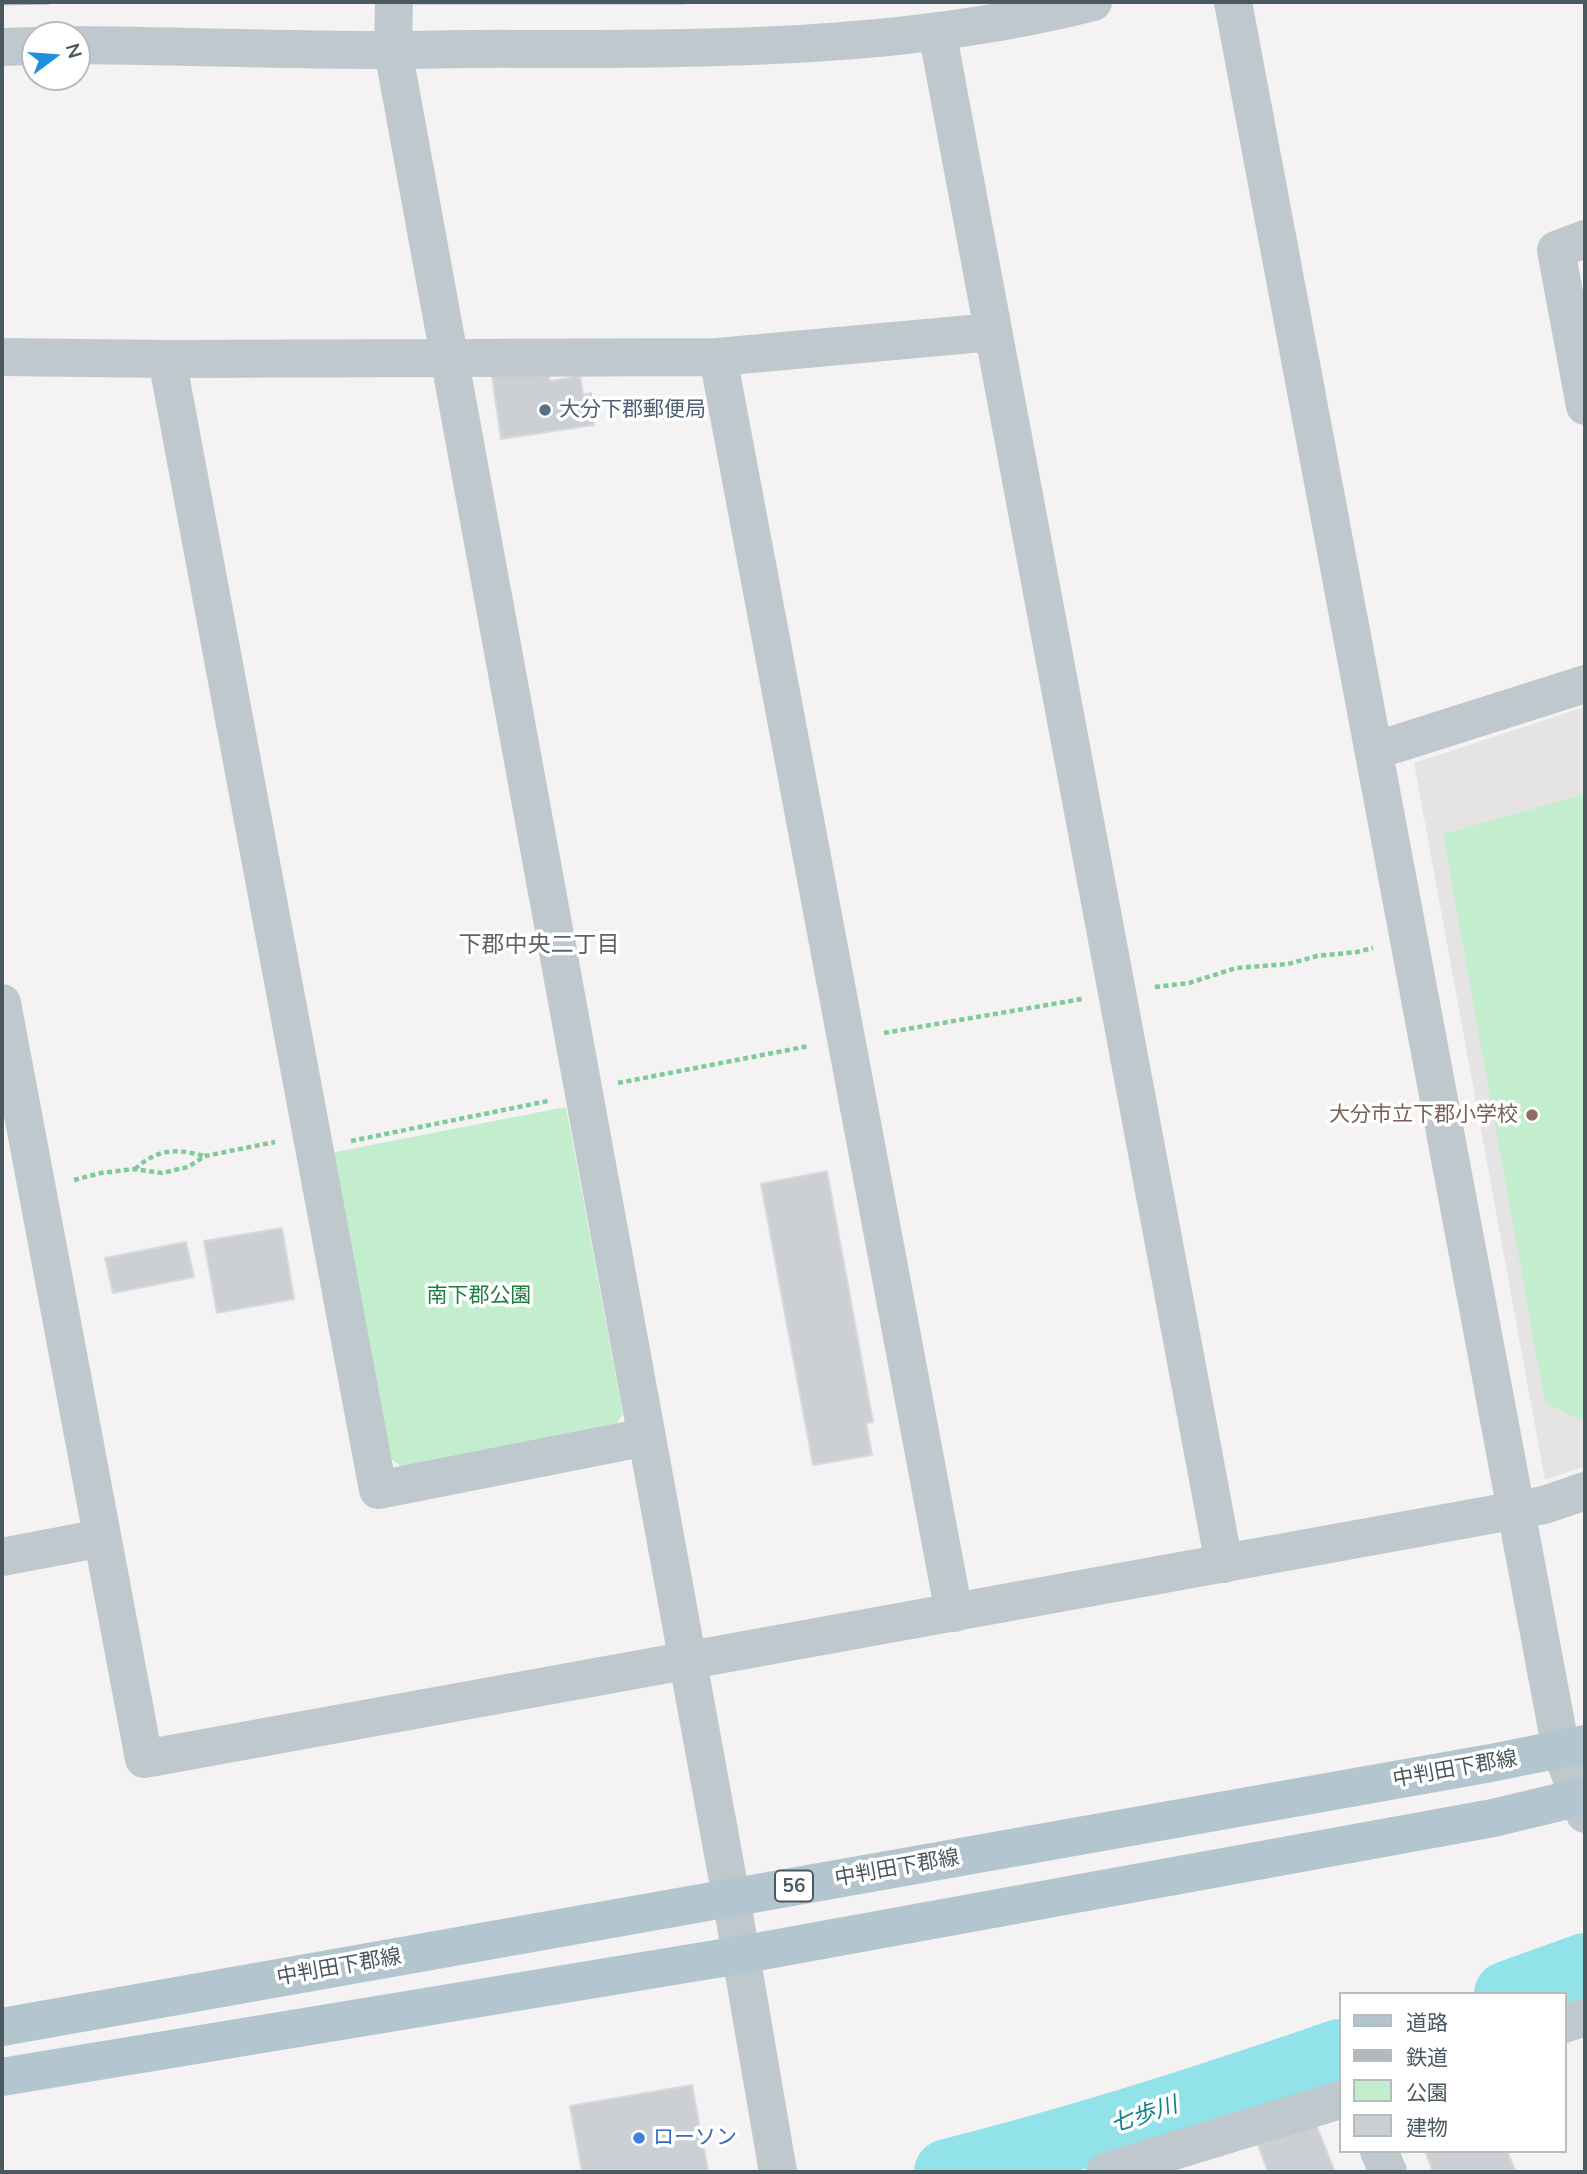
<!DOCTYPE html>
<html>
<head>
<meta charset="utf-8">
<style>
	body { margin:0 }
	#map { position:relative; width:1587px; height:2174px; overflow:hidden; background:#f4f2f2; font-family:Mulish,"Noto Sans JP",sans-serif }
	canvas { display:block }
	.frame { position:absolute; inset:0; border:4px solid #4a585f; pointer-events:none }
	.legend { position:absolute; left:1339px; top:1992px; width:228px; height:161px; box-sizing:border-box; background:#fff; border:2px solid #b7bcbf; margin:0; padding:9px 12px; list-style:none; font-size:21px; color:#4a585f }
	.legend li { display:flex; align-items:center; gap:14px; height:35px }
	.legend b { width:35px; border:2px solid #b7bcbf }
	.north { position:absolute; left:21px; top:21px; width:70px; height:70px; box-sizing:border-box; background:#fff; border:2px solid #b7bcbf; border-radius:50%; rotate:74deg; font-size:19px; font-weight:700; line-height:28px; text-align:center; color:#4a585f }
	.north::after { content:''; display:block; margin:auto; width:24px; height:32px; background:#218ede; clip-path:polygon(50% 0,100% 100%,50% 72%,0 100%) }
</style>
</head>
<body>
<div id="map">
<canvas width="1587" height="2174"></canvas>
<div class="frame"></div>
<ul class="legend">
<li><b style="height:9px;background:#b3c5cf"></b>道路</li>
<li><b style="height:9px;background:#b4b8bc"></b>鉄道</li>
<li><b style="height:19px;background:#c3eece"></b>公園</li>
<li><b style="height:19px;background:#ccd0d4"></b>建物</li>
</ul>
<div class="north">N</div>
</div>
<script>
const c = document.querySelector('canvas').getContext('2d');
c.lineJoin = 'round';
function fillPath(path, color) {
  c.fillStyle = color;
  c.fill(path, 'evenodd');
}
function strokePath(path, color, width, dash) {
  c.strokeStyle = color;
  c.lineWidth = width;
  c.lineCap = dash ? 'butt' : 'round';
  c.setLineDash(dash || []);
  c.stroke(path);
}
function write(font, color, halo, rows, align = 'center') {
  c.font = font + ' Mulish,"Noto Sans JP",sans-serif';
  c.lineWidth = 7;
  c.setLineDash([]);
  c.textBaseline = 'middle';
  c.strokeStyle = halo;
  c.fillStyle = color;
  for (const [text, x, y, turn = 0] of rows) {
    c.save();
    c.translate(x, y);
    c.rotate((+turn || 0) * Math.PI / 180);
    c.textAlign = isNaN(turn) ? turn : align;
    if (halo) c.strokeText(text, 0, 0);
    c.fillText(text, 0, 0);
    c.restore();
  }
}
fillPath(new Path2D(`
	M1585 707V1466L1545 1480 1414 763Z`), '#e5e3e4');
fillPath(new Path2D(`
	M1585 794V1422L1545 1403 1443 834Z
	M566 1107 623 1414 612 1430 403 1468 389 1457 330 1153Z`), '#c3eece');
strokePath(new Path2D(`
	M1507 1994 1585 1966
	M947 2172C1080 2139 1210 2097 1340 2052`), '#92e3e9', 66);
const building = new Path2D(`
	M549 375 550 381 580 376 583 395 591 393 594 425 501 439 492 376Z
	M827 1171 873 1422 866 1423 872 1455 813 1465 761 1184Z
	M282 1228 294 1299 217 1313 204 1241Z
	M186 1242 194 1277 113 1293 105 1258Z
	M692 2085 708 2171 582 2172 570 2106Z
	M1315 2122 1335 2172H1268L1258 2145Z
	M1425 2151H1507L1516 2172H1433Z`);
fillPath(building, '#ccd0d4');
strokePath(building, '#d6d9dd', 2);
strokePath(new Path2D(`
	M1155 987 1189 983 1236 968 1288 964 1317 956 1357 952 1373 948
	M884 1033 1082 999
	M618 1083 809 1046
	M351 1141 548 1101
	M135 1169C157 1149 176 1148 204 1156
	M74 1180 101 1173 134 1169 162 1173 188 1167 205 1156 275 1142`), '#7ccb99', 4.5, [5, 3.5]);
strokePath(new Path2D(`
	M394 2 393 50 731 1897 778 2172
	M1233 2 1561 1750 1585 1814
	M937 31 1224 1564
	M77 45C183 46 288 50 394 50 438 50 482 48 526 49 715 49 909 49 1093 2
	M2 47 35 46
	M1585 239 1556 250 1585 406
	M2 357 167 359 718 357 993 332
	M718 357 954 1613
	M167 359 378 1490 646 1437
	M1374 751 1585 684
	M2 1003 144 1759 1517 1510 1544 1505 1585 1491
	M2 1557 102 1538
	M1564 2024 1585 2017
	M1379 2151 1388 2172
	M1105 2172 1340 2100`), '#bec8cd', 38);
strokePath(new Path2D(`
	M2 2027 1491 1763 1585 1744
	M2 2077 740 1955 1493 1818 1585 1796`), '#b3c5cf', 38);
strokePath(new Path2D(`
	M415 2H684
	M2 3 49 2`), '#b4b8bc', 5);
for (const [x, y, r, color] of [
	[545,410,7,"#5c6f8a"],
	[1532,1115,7,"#8d6e63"],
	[639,2138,7,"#3f7fe0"]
]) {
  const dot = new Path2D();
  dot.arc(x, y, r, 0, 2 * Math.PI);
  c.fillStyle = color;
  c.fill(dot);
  strokePath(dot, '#fff', 2.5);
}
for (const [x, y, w] of [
	[794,1886,38]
]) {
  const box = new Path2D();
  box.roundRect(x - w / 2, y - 15.5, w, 31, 5);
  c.fillStyle = '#fff';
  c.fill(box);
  strokePath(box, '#4a585f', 2);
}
write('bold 19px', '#4a585f', null, [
	["56",794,1886]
]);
write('21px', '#4e5e75', '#fff', [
	["大分下郡郵便局",559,410]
], 'left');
write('21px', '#785e54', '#fff', [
	["大分市立下郡小学校",1518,1115]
], 'right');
write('21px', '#1c7f40', '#fff', [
	["南下郡公園",479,1296]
]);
write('21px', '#4a585f', '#fff', [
	["中判田下郡線",1455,1769,-10],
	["中判田下郡線",897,1868,-10],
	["中判田下郡線",339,1967,-10]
]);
write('21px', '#366cbe', '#fff', [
	["ローソン",653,2138]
], 'left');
write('23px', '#5e6366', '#fff', [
	["下郡中央二丁目",539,945]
]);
write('italic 23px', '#12828b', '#fff', [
	["七歩川",1144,2115,-18]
]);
</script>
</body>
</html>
